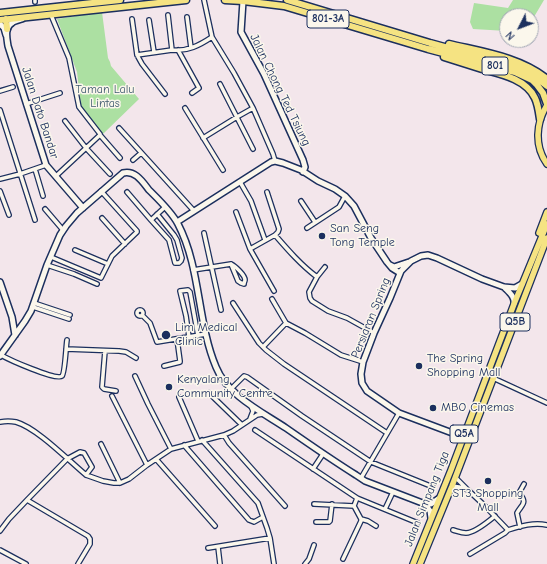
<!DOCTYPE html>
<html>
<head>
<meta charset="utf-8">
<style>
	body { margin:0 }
	#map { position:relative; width:547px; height:564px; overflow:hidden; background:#f3e6eb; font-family:"Comic Neue",sans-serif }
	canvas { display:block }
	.north { position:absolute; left:499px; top:8px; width:40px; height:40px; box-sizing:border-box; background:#fbf7ec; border:1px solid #a1a7b3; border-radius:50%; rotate:228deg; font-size:11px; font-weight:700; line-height:16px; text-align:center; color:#1b2f5e }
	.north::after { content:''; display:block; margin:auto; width:14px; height:18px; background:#1b2f5e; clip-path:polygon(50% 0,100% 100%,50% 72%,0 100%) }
</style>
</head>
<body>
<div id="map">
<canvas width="547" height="564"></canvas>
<div class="north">N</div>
</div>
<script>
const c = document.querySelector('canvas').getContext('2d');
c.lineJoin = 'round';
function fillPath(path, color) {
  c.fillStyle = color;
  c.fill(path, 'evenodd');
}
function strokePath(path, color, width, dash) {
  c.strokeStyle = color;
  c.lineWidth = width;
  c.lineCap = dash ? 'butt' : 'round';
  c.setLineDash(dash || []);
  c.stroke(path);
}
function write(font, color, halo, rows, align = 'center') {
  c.font = font + ' "Comic Neue",sans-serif';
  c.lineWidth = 3;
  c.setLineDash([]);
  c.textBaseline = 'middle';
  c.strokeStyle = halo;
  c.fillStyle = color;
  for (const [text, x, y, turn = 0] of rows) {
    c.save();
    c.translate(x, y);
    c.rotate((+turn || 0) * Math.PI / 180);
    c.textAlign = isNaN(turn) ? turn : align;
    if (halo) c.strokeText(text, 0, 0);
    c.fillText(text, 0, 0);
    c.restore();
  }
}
fillPath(new Path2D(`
	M513 0H544L531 22V16H507V31L473 29 470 22 474 3 508 8Z
	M102 12 108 58 110 62 111 66 139 99 103 134 81 106 77 72 57 19Z`), '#ace0a2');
const street = new Path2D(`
	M35 0V2
	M204 0 212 37 234 73 253 108 273 154 275 161
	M51 15 69 58 79 107 100 134V135L56 176
	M168 15 172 50
	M187 17 191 48
	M132 19 137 55 142 64 165 94
	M149 20 154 52
	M178 50 199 88 192 93
	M137 55 172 50C187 52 200 45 212 37
	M220 84 253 149
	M0 91 13 87
	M26 104 60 93
	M185 108 223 170
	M0 110 35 220
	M65 121 86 148 110 174
	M119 128 194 211
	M100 135 120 158
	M203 138 237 117 253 108
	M133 160 141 153
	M35 169 43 196
	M0 179 20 174 46 165
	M240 182 251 201 265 240
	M0 191 9 215
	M127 192 151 220 165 207
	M301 201 315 222
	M45 209 63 230
	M236 212 250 249 274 291
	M102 218 125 244
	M151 220 169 240 175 263H179L181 261 182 258 177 240 174 235 157 214
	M307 228 339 207 345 196
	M204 233 221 310
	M275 235C288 250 301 265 317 277
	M250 249 275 235 278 232 279 229 267 192
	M75 250 108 264
	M51 257 101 278 112 256 137 232V231L101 191
	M47 265 74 274 97 284
	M325 267 317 277 309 292 310 298 312 301 328 311 347 318 374 333
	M193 270 231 264C235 266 245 275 245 280 245 281 244 282 244 284L241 283 238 281 231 264
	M272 299 286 323
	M34 303 70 315
	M233 303 259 343 266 350 284 364 387 433
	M33 307 69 319
	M137 313a3 3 0 1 1 6 0a3 3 0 1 1-6 0Z
	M142 315 150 323 157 342 206 334
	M189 337 186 316 180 291 188 290 190 292 198 336
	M263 347 286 323 305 333 341 355 363 362
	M66 349 119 351 126 352 136 358
	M105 351 102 387 104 389 116 391
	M1 355C8 359 56 381 62 376 65 373 66 346 67 340
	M164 366 180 362V361L177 339
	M135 376 148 404 171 449
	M493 378 547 403
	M231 389 244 376 247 377 302 416 371 462 433 487
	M209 393 242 425
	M112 396 147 465
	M179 397 182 404 198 441
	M250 419 253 411 251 406
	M0 422C5 421 11 421 16 422 37 428 68 460 86 475L103 481 114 483H120L129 479 147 465 171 449 224 435 233 431 257 415 263 414
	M255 430 357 498 418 523
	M224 435 229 443 285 506
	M202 440 258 503 267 528 270 538 274 564
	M101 444 120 483
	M184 445 249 520 254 522 263 517
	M156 459 215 526
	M313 469 323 454
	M455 477 467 489
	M361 478 399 413
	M452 486 459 487 468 490 484 505 508 530C521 526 534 522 547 525
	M27 500 88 536 90 539V544L78 564
	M314 504 354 506
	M385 509 393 492
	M361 519 368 521 376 526
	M316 522H329L330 521 332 504
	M520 527 517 513C522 504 528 503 519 493L524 484
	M453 530C457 531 461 533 466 533 474 533 489 521 495 516
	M0 531 9 519 27 500 67 459 80 452 84 453 92 467 86 475
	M218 547 220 564
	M208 548 270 538
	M0 550 26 564
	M470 554 505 533 508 530
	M343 559 361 521V519L354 506 357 498
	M305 564 309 559 314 545`);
const secondary = new Path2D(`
	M243 1 241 32 264 74 303 160 305 167 303 172
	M22 19C19 20 14 21 12 23 4 28 7 39 8 46L46 165 83 208
	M0 24 4 28 6 35
	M177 222 271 162 275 161 283 163 301 170 318 181 335 189 345 196 354 206 371 238 387 262 392 268 400 273
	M390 265 394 267 409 262
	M0 282 12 317 15 335
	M505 288C510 293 515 297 514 304
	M0 356 25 321 31 311 47 265 60 235 66 226 77 213 123 173C135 170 142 181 149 190 159 200 171 211 178 224 201 268 197 322 216 367 227 395 262 412 286 428 309 444 332 460 356 475L365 481 425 504H431L438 499
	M455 434 399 413 367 391 362 383 361 374 363 362 374 333 390 298 401 271 411 261 421 256 428 255 437 258 482 279 504 287 515 288 522 284
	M455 434 459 433 466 428
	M425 504 430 511 431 518`);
const primary = new Path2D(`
	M547 105C536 123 534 146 547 164
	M539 233 547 212
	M413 564 451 470 514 304 547 224
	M420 564 452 486 547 238`);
const highway = new Path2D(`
	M225 0 243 1 284 6 428 49 515 72 532 80 537 85 543 93 547 104
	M287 0 430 43 517 67 532 74 547 86
	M0 13 120 0
	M6 19 7 29
	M0 20 186 0
	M449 44C482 52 520 57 547 79
	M444 57C457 61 469 65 482 69 501 74 526 79 535 98 538 104 539 112 540 119`);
strokePath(street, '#1b2f5e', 6);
strokePath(secondary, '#1b2f5e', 8);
strokePath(primary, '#1b2f5e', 8);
strokePath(highway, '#1b2f5e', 9);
strokePath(street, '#fbf7ec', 3.5);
strokePath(secondary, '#fbf7ec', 5);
strokePath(primary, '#f5e382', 5.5);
strokePath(highway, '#f5e382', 6);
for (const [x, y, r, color] of [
	[322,236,4,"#1b2f5e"],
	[166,335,5,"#1b2f5e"],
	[419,366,4,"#1b2f5e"],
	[169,387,4,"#1b2f5e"],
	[433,408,4,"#1b2f5e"],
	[488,481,4,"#1b2f5e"]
]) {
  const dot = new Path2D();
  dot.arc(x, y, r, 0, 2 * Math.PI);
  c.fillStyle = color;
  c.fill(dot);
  strokePath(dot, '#fbf7ec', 1.5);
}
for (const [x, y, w] of [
	[328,19,42],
	[495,66,26],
	[515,322,30],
	[464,434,28]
]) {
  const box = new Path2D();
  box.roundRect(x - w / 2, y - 9, w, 18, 3);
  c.fillStyle = '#fbf7ec';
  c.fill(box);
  strokePath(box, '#1b2f5e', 1);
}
write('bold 11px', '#1b2f5e', null, [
	["801-3A",328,19],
	["801",495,66],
	["Q5B",515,322],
	["Q5A",464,434]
]);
write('12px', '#3f5b6f', '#fbf7ec', [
	["Taman Lalu",105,90],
	["Lintas",105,104]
]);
write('12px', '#1b2f5e', '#fbf7ec', [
	["Jalan Chong Ted Tsiung",280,90,64],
	["Jalan Dato Bandar",40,113,72],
	["Persiaran Spring",371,318,-68],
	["Jalan Simpang Tiga",427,499,-68]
]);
write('12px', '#1b2f5e', '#fbf7ec', [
	["San Seng",330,229],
	["Tong Temple",330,243],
	["Lim Medical",175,328],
	["Clinic",175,342],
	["The Spring",427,359],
	["Shopping Mall",427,373],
	["Kenyalang",177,380],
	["Community Centre",177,394],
	["MBO Cinemas",441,408],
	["ST3 Shopping",488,494,"center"],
	["Mall",488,508,"center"]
], 'left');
</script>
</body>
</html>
